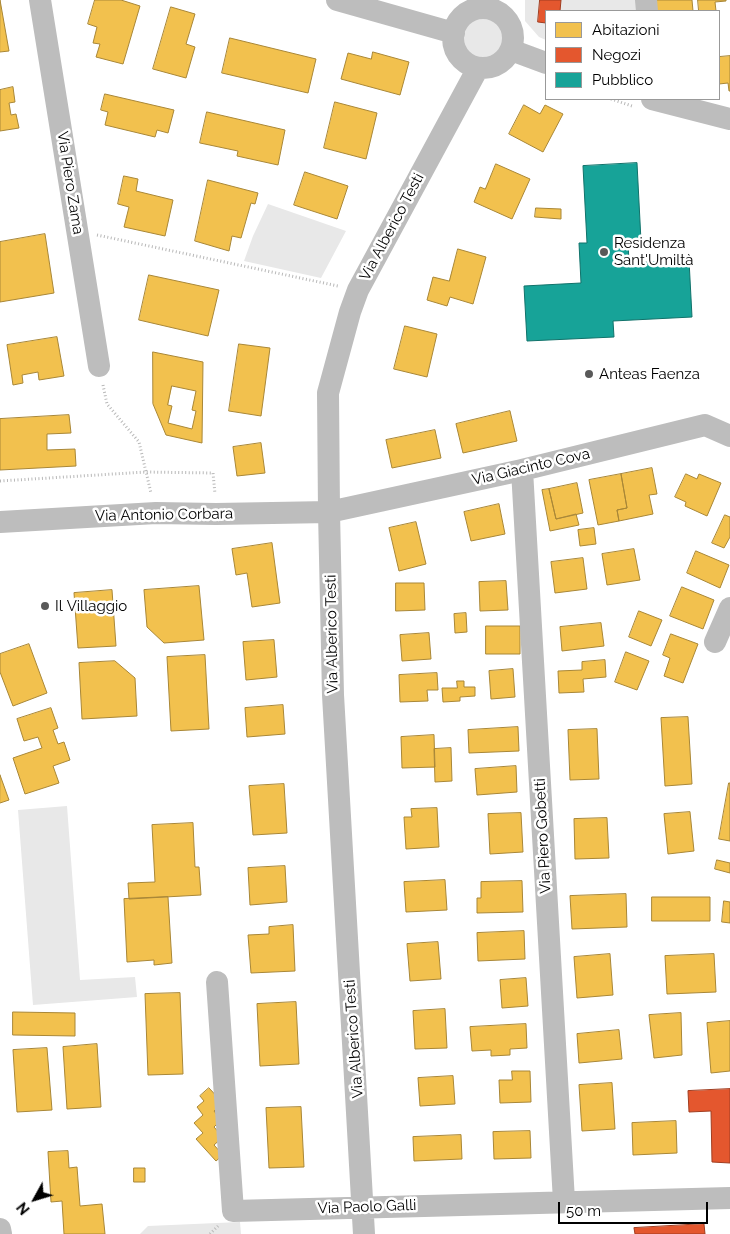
<!DOCTYPE html>
<html>
<head>
<meta charset="utf-8">
<style>
	body { margin:0 }
	#map { position:relative; width:730px; height:1234px; overflow:hidden; background:#fff; font-family:Raleway,sans-serif }
	canvas { display:block }
	.legend { position:absolute; left:545px; top:10px; width:175px; height:90px; box-sizing:border-box; background:#fff; border:1px solid #999; margin:0; padding:6px 9px; list-style:none; font-size:15px; color:#000 }
	.legend li { display:flex; align-items:center; gap:10px; height:25px }
	.legend b { width:25px; border:1px solid #999 }
	.north { position:absolute; left:10px; top:1174px; width:50px; height:50px; -webkit-text-stroke:4px #fff; paint-order:stroke; rotate:231deg; font-size:14px; font-weight:700; line-height:20px; text-align:center; color:#000 }
	.north::after { content:''; display:block; margin:auto; width:18px; height:22px; background:#000; clip-path:polygon(50% 0,100% 100%,50% 72%,0 100%) }
	.scale { position:absolute; left:558px; top:1202px; width:150px; height:22px; box-sizing:border-box; border:2px solid #000; border-top:0; padding-left:6px; font-size:15px; line-height:18px; white-space:nowrap; color:#000; -webkit-text-stroke:4px #fff; paint-order:stroke }
</style>
</head>
<body>
<div id="map">
<canvas width="730" height="1234"></canvas>
<ul class="legend">
<li><b style="height:14px;background:#f2c14e"></b>Abitazioni</li>
<li><b style="height:14px;background:#e4572e"></b>Negozi</li>
<li><b style="height:14px;background:#17a398"></b>Pubblico</li>
</ul>
<div class="north">N</div>
<div class="scale">50 m</div>
</div>
<script>
const c = document.querySelector('canvas').getContext('2d');
c.lineJoin = 'round';
function fillPath(path, color) {
  c.fillStyle = color;
  c.fill(path, 'evenodd');
}
function strokePath(path, color, width, dash) {
  c.strokeStyle = color;
  c.lineWidth = width;
  c.lineCap = dash ? 'butt' : 'round';
  c.setLineDash(dash || []);
  c.stroke(path);
}
function write(font, color, halo, rows, align = 'center') {
  c.font = font + ' Raleway,sans-serif';
  c.lineWidth = 5;
  c.setLineDash([]);
  c.textBaseline = 'middle';
  c.strokeStyle = halo;
  c.fillStyle = color;
  for (const [text, x, y, turn = 0] of rows) {
    c.save();
    c.translate(x, y);
    c.rotate((+turn || 0) * Math.PI / 180);
    c.textAlign = isNaN(turn) ? turn : align;
    if (halo) c.strokeText(text, 0, 0);
    c.fillText(text, 0, 0);
    c.restore();
  }
}
fillPath(new Path2D(`
	M525 0H638L639 11H546V40L539 37 525 21Z
	M461 38a22 22 0 1 1 44 0a22 22 0 1 1-44 0Z
	M268 204 346 231 321 278 244 261 253 236Z
	M67 806 80 980 135 977 137 997 33 1005 18 810Z
	M240 1222 241 1234H140L148 1226Z`), '#e8e8e8');
const homes = new Path2D(`
	M0 0 9 51 0 52Z
	M95 0H121L140 6 123 64 96 57 100 44 93 43 97 27 88 24Z
	M654 0H692L693 11H654Z
	M698 0H726V1L715 2 716 11H699Z
	M171 7 195 14 186 44 195 47 186 78 153 69Z
	M230 38 316 59 308 93 222 73Z
	M373 52 409 62 400 95 341 79 348 53 371 59Z
	M730 56V91H729L728 83 719 84V57Z
	M13 87 15 102 9 103 11 115 16 114 19 128 0 131V90Z
	M105 94 174 110 168 133 157 130 155 137 105 125 108 112 101 110Z
	M335 102 377 113 366 159 324 148Z
	M524 105 540 114 545 105 563 114 543 152 509 134Z
	M207 112 285 130 278 165 237 156 238 151 200 143Z
	M496 164 530 179 512 219 474 202 480 187 485 189Z
	M305 172 348 186 337 219 294 205Z
	M124 176 138 179 136 191 173 200 165 236 124 227 129 207 118 204Z
	M208 180 258 193 255 204 251 203 241 238 232 236 229 251 195 241Z
	M536 208 561 209V219L535 217Z
	M45 234 54 293 0 302V242Z
	M458 249 486 257 473 304 450 297 447 306 427 300 433 277 449 281Z
	M149 275 219 290 208 336 139 320Z
	M405 326 437 334 427 377 394 369Z
	M57 337 64 376 39 380 38 372 22 375 23 383 13 385 7 345Z
	M239 344 270 348 261 416 229 411Z
	M153 352 203 362 202 443 166 435 153 404ZM172 386 196 391 192 410 196 411 192 429 168 423 172 406 168 405Z
	M510 411 517 441 463 453 456 424Z
	M69 415 71 433 47 434V450L75 449 76 466 0 470V419Z
	M435 430 441 458 392 468 386 440Z
	M261 443 265 473 237 476 233 447Z
	M652 468 657 494 649 495 653 514 619 521 617 510 627 508 621 474Z
	M621 474 627 508 617 510 619 521 598 525 589 480Z
	M686 474 697 479 699 474 721 483 707 516 685 506 686 502 675 497Z
	M577 483 583 513 556 519 549 489Z
	M549 489 556 519 576 514 579 525 550 531 542 490Z
	M499 504 505 534 471 541 464 512Z
	M725 515 730 517V537L724 548 712 543Z
	M416 522 426 564 399 571 389 528Z
	M594 528 596 544 580 546 578 530Z
	M272 543 280 603 252 607 247 573 236 575 232 549Z
	M634 549 640 580 607 585 602 554Z
	M696 551 729 565 720 588 687 573Z
	M583 558 587 589 555 593 551 562Z
	M506 581 508 610 480 611 479 582Z
	M396 583H424L425 610 396 611Z
	M199 586 204 640 164 643 147 627 144 590Z
	M682 587 714 600 703 629 670 616Z
	M112 590 116 646 78 648 74 593Z
	M639 611 662 620 651 646 629 637Z
	M466 613 467 632 455 633 454 614Z
	M601 623 604 646 562 651 560 627Z
	M486 626H520V654H486Z
	M429 633 431 659 402 661 400 635Z
	M671 634 698 644 683 683 664 676 670 658 663 655Z
	M274 640 277 677 246 680 243 642Z
	M29 644 47 693 13 706 0 672V654Z
	M626 652 649 661 637 690 615 682Z
	M205 655 209 729 171 731 167 657Z
	M605 660 606 677 583 679 584 692 559 693 558 671 582 670V662Z
	M115 661 135 678 137 716 82 719 79 663Z
	M513 669 515 697 491 699 489 671Z
	M437 673 438 690H427L428 701 400 702 399 675Z
	M457 681H464V687H475V696L460 697V701L443 702 442 688H457Z
	M283 705 285 734 247 737 245 708Z
	M51 708 58 728 53 730 58 744 64 742 70 760 53 766 59 783 25 794 13 758 42 748 38 737 24 741 17 719Z
	M688 717 692 784 665 786 661 718Z
	M518 727 519 751 469 753 468 730Z
	M597 729 599 779 570 780 568 730Z
	M434 735 435 767 402 768 401 737Z
	M451 748 452 781 435 782 434 749Z
	M516 766 517 792 477 795 475 769Z
	M0 775 9 800 0 803Z
	M729 783H730V841L719 839Z
	M284 784 287 833 253 835 249 786Z
	M437 808 439 847 406 849 404 817H412L411 809Z
	M690 812 694 851 668 854 664 814Z
	M521 813 523 852 490 854 488 814Z
	M607 818 609 858 575 859 574 819Z
	M193 823 195 867H199L201 895 129 899 128 883 155 882 152 825Z
	M717 860 730 863V873L715 869Z
	M285 866 287 902 250 905 248 868Z
	M445 880 447 910 406 912 404 882Z
	M522 881 523 912 477 913V898H481V882Z
	M626 894 627 927 572 929 570 896Z
	M168 897 172 963 154 965V960L127 962 124 899Z
	M652 897H710V921H652Z
	M724 901 730 902V923L722 922Z
	M293 925 295 971 251 973 248 935 269 934V927Z
	M524 931 525 959 478 961 477 933Z
	M438 942 441 979 410 981 407 944Z
	M610 954 613 995 577 998 574 957Z
	M714 954 716 992 667 994 665 956Z
	M526 978 528 1006 502 1008 500 980Z
	M180 993 183 1074 148 1075 145 994Z
	M296 1002 299 1064 260 1066 257 1004Z
	M445 1009 447 1048 415 1049 413 1011Z
	M13 1012 75 1013V1036L13 1035Z
	M681 1013 682 1055 654 1058 649 1015Z
	M730 1021V1071L711 1073 707 1023Z
	M526 1024 527 1048 510 1049V1055L491 1056V1050L472 1051 470 1027Z
	M619 1030 622 1059 579 1063 577 1034Z
	M97 1044 101 1107 67 1109 63 1047Z
	M47 1048 52 1110 17 1112 13 1050Z
	M512 1071H530L531 1102 500 1103 499 1080H512Z
	M453 1076 455 1104 420 1106 418 1078Z
	M612 1083 615 1129 582 1131 579 1085Z
	M209 1088 223 1103 214 1111 221 1120 214 1127 223 1137 214 1145 223 1155 216 1161 196 1139 203 1133 194 1123 203 1115 197 1107 204 1101 200 1096Z
	M301 1107 304 1167 269 1168 266 1108Z
	M676 1121 677 1153 633 1155 632 1123Z
	M530 1131 531 1158 494 1159 493 1132Z
	M461 1135 462 1159 414 1161 413 1137Z
	M68 1151 69 1168 77 1167 80 1206 102 1204 105 1234H64L62 1201 51 1202 48 1152Z
	M134 1168H145V1182H134Z`);
fillPath(homes, '#f2c14e');
strokePath(homes, '#a98737', 1);
const shops = new Path2D(`
	M540 0H561L560 11H546V23L538 22Z
	M730 1089V1163L712 1162 711 1111 689 1112 688 1091Z
	M704 1224 705 1234H635L634 1228Z`);
fillPath(shops, '#e4572e');
strokePath(shops, '#a03d20', 1);
const public = new Path2D(`
	M637 163 641 241H628L629 263 689 260 692 317 613 321 614 337 527 341 524 286 581 283 579 243H587L583 166Z`);
fillPath(public, '#17a398');
strokePath(public, '#10726a', 1);
strokePath(new Path2D(`
	M611 99 632 106
	M97 235 338 286
	M103 385 107 404 139 442 151 493
	M0 481 146 472 213 473 215 494
	M210 1234 218 1226`), '#b8b8b8', 3, [1, 2.5]);
strokePath(new Path2D(`
	M40 0 99 366
	M337 0 454 33
	M646 0 647 11
	M453 38a30 30 0 1 1 60 0a30 30 0 1 1-60 0Z
	M511 50 546 63
	M652 99 730 119
	M522 470 564 1201
	M0 522 156 513 216 514 329 512 522 470 705 425 730 436
	M715 642 730 608
	M217 982 233 1211 730 1198
	M0 1229 1 1234
	M364 1234 333 695 329 512 328 393 350 312 358 290 478 68`), '#bdbdbd', 22);
for (const [x, y, r, color] of [
	[604,252,5,"#595959"],
	[589,374,5,"#595959"],
	[45,606,5,"#595959"]
]) {
  const dot = new Path2D();
  dot.arc(x, y, r, 0, 2 * Math.PI);
  c.fillStyle = color;
  c.fill(dot);
  strokePath(dot, '#fff', 2);
}
write('15px', '#000', '#fff', [
	["Via Piero Zama",70,183,81],
	["Via Alberico Testi",392,227,-62],
	["Via Giacinto Cova",531,467,-13],
	["Via Antonio Corbara",164,515,-1],
	["Via Alberico Testi",332,634,-91],
	["Via Piero Gobetti",543,836,-93],
	["Via Alberico Testi",354,1039,-94],
	["Via Paolo Galli",367,1207,-2]
]);
write('15px', '#000', '#fff', [
	["Residenza",614,243],
	["Sant'Umiltà",614,260],
	["Anteas Faenza",599,374],
	["Il Villaggio",55,606]
], 'left');
</script>
</body>
</html>
